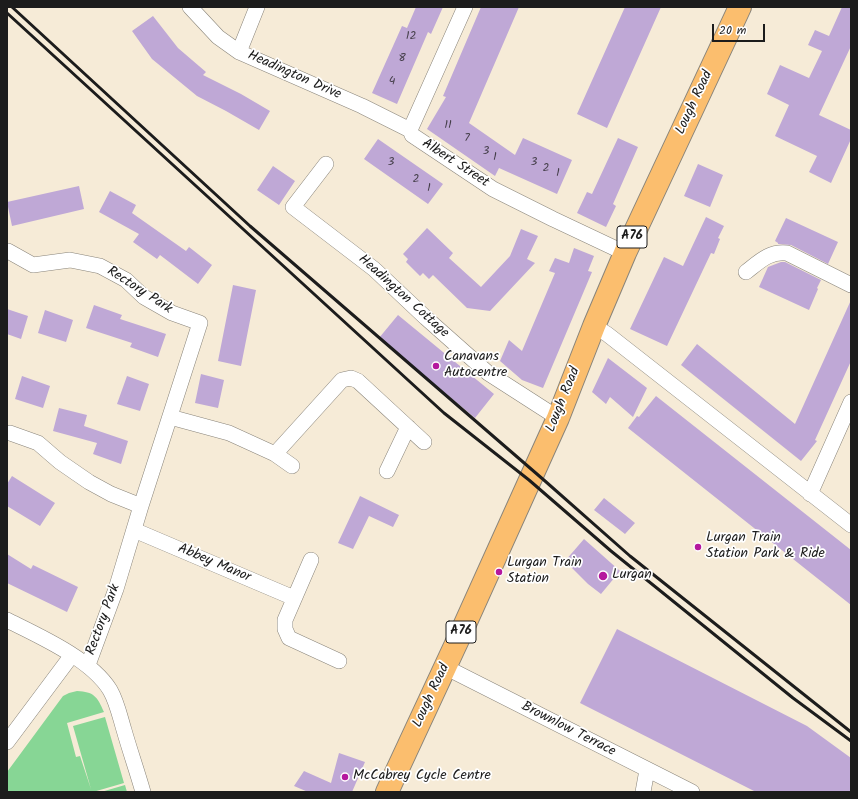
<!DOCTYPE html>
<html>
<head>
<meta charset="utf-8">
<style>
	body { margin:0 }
	#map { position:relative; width:858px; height:799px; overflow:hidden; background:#f6ebd7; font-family:Kalam,sans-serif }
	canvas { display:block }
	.frame { position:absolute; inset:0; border:8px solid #1c1c1c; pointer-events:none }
	.scale { position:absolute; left:712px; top:24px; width:53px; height:18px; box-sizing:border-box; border:2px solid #1c1c1c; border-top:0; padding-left:5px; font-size:12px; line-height:14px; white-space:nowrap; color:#1c1c1c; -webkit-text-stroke:3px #fff; paint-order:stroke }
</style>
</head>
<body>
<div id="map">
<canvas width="858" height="799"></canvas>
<div class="frame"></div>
<div class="scale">20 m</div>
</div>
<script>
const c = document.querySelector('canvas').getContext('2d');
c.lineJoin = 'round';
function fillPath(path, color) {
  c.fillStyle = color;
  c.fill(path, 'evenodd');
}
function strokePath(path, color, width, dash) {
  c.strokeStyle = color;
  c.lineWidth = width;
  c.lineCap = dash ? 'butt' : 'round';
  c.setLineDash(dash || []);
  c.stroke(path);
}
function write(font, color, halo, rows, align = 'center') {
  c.font = font + ' Kalam,sans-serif';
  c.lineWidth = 3.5;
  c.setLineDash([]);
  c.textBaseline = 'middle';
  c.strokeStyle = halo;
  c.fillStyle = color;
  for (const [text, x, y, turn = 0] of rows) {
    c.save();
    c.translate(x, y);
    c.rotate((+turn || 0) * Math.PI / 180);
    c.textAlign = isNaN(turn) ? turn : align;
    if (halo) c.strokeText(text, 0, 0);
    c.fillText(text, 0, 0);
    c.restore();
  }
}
fillPath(new Path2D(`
	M77 691C94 692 97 696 104 712L67 723 76 757 80 756 91 789 73 726 105 717 124 783 93 792H7V772L63 696 69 693Z
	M125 785 127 792H101Z`), '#87d695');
fillPath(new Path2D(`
	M416 7H443L431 34 428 32 397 104 372 93 402 26 407 28Z
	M481 7H519L469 123 515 155 523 138 572 160 557 194 499 168 495 176 427 129 446 97 443 96Z
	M625 7H661L607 128 577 114Z
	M842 7H851V46L819 115 851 130V139L831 183 809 172 817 156 775 136 789 105 767 94 780 65 809 78 822 51 808 45 815 30 829 36Z
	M153 16 178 48 206 72 203 75 241 94 270 111 259 130 226 111 197 96 152 59 132 31Z
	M618 138 638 147 613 204 616 206 606 227 577 213 587 192 592 194Z
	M378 139 443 184 428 204 364 159Z
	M698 164 723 175 710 207 684 196Z
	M273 166 295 181 279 205 257 190Z
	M79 186 84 209 12 226 7 202Z
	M110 191 136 205 132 213 186 251 189 247 212 265 198 284 160 255 157 259 133 242 139 234 99 212Z
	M706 217 724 226 718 238 720 239 714 254 711 253 667 346 630 329 664 257 683 266Z
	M786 218 838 242 828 264 791 245 778 244V243L775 241Z
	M427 228 453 253 449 258 481 287 510 256 521 229 538 236 527 259 535 263 490 311 467 308 433 275 429 279 423 273 420 276 406 262 408 259 403 254Z
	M574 248 594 256 588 271 592 272 543 388 522 380 500 361 509 340 522 351 555 273 549 271 555 258 569 263Z
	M781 262H785L821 280 817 288 818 289 809 310 759 287 768 267Z
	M233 285 256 290 241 366 218 361Z
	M851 300V361L815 440 817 441 801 461 681 365 697 344 795 424Z
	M94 305 122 315 120 319 166 334 158 357 130 347 132 343 86 328Z
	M7 309 28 316 21 339 7 334Z
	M45 310 73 320 66 342 38 333Z
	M398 315 494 394 475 418 379 338Z
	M608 358 647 388 633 417 610 397 606 404 592 392Z
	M201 374 224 380 218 408 195 403Z
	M22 376 50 386 43 408 15 399Z
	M127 376 149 384 140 411 117 404Z
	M656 396 851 550V605L628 428 637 416 639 417Z
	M59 408 87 415 84 426 128 441 121 464 93 454 97 443 53 431Z
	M12 476 55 503 40 526 7 506V484Z
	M360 496 399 515 393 527 369 516 353 549 338 543Z
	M604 498 635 523 625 534 594 510Z
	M584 539 620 571 601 594 588 584 565 561Z
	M7 554 31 569 33 565 78 587 67 612 7 583Z
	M617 629 807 726 851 758V792H756L580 703Z
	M339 753 365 762 352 792H308L294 786 304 771 331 783Z`), '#bfa8d6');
const minor = new Path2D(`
	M190 7 218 37 239 52 362 106 410 130
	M465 7 410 130 412 135 493 189 553 219 625 253
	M239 52 257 7
	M326 164 293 207 374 269 426 318 488 373 558 418
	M8 251 33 265 70 260 100 266 126 280 144 297 172 313 200 323 141 506 116 589 88 665
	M746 272C759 262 769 251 787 253L851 285
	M594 326 607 334 851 525
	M170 417 229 433 275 454 292 466
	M10 433 38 443 60 462 89 482 111 494 141 506
	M275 454 342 380 351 378 358 381 424 442
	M387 471 408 427
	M810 494 851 402
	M134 530 294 598
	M311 560 285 620V629L289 638 339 661
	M7 620C39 636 91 659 110 690 117 702 120 717 124 730 130 751 137 771 143 792
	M445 667 692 792
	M7 742 72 655
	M643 792 647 770`);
const primary = new Path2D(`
	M387 792 461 633 558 418 594 326 625 253 740 7`);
strokePath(minor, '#89847a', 16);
strokePath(primary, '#89847a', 24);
strokePath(minor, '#fff', 15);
strokePath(primary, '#fbbe6e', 22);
strokePath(new Path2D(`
	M12 7 250 226 545 481 630 556 851 732
	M7 13 444 413 529 480 611 551 793 698 851 741`), '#1c1c1c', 3);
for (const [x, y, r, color] of [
	[436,366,4,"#b5179e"],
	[698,547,4,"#b5179e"],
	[499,572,4,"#b5179e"],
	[603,576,5,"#b5179e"],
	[345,777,4,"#b5179e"]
]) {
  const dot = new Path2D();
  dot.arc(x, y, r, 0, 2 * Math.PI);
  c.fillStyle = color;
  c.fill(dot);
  strokePath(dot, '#fff', 1.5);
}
write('12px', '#453f4a', null, [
	["12",411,37],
	["8",402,59],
	["4",392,82],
	["11",448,126],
	["7",467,139],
	["3",486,152],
	["1",495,158],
	["3",391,163],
	["3",534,163],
	["2",546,169],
	["1",558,174],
	["2",416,180],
	["1",429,189]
]);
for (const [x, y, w] of [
	[632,237,30],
	[461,632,30]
]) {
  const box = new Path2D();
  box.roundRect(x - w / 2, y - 11, w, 22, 3);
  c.fillStyle = '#fff';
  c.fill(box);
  strokePath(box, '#1c1c1c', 1);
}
write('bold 13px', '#1c1c1c', null, [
	["A76",632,237],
	["A76",461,632]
]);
write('14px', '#1c1c1c', '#fff', [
	["Headington Drive",294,76,24],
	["Lough Road",695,103,-65],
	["Albert Street",455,164,33],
	["Rectory Park",139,291,33],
	["Headington Cottage",403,297,42],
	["Lough Road",564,400,-68],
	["Abbey Manor",214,564,23],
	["Rectory Park",104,620,-70],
	["Lough Road",432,696,-65],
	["Brownlow Terrace",568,730,27]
]);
write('14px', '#1c1c1c', '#fff', [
	["Canavans",444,358],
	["Autocentre",444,374],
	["Lurgan Train",706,539],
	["Station Park & Ride",706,555],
	["Lurgan Train",507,564],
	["Station",507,580],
	["Lurgan",612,576],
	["McCabrey Cycle Centre",353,777]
], 'left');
</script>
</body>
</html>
